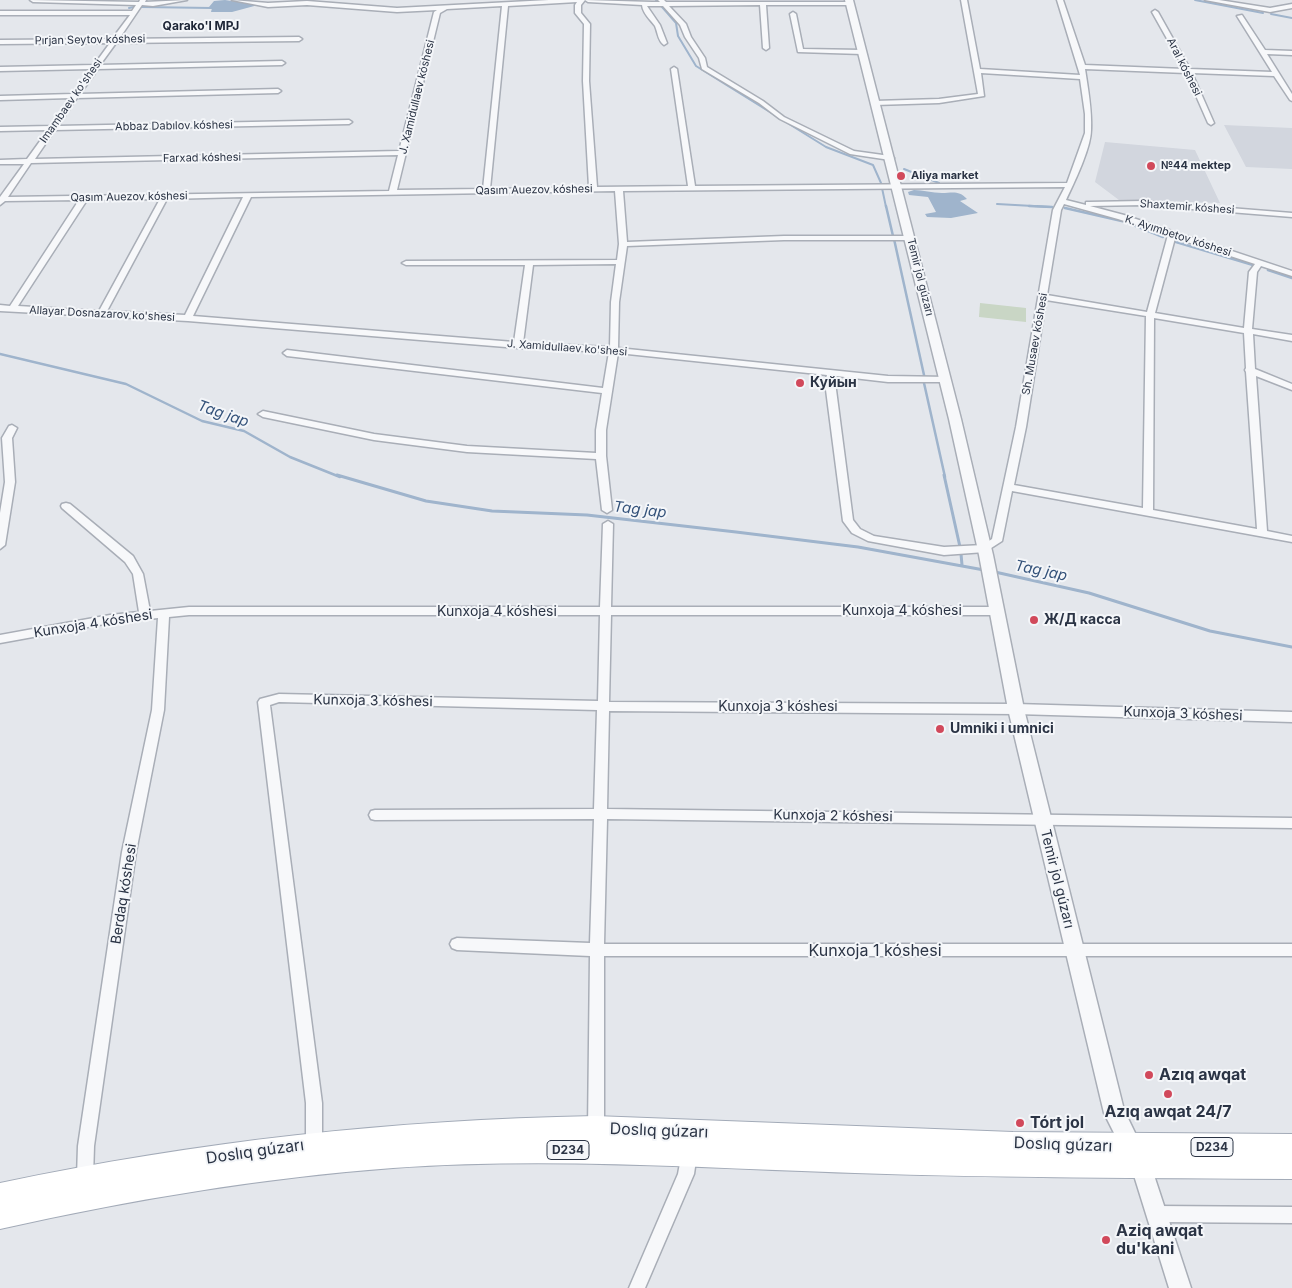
<!DOCTYPE html>
<html>
<head>
<meta charset="utf-8">
<style>
	body { margin:0 }
	canvas { display:block; background:#e4e7ec }
</style>
</head>
<body>
<canvas width="1292" height="1288"></canvas>
<script>
const c = document.querySelector('canvas').getContext('2d');
c.lineJoin = 'round';
function fillPath(path, color) {
  c.fillStyle = color;
  c.fill(path, 'evenodd');
}
function strokePath(path, color, width, dash) {
  c.strokeStyle = color;
  c.lineWidth = width;
  c.lineCap = dash ? 'butt' : 'round';
  c.setLineDash(dash || []);
  c.stroke(path);
}
function write(font, color, halo, rows, align = 'center') {
  c.font = font + ' Inter,sans-serif';
  c.lineWidth = 4;
  c.setLineDash([]);
  c.textBaseline = 'middle';
  c.strokeStyle = halo;
  c.fillStyle = color;
  for (const [text, x, y, turn = 0] of rows) {
    c.save();
    c.translate(x, y);
    c.rotate((+turn || 0) * Math.PI / 180);
    c.textAlign = isNaN(turn) ? turn : align;
    if (halo) c.strokeText(text, 0, 0);
    c.fillText(text, 0, 0);
    c.restore();
  }
}
fillPath(new Path2D(`
	M1224 125 1292 128V169L1246 167Z
	M1105 142 1195 150 1220 203 1119 200 1095 182Z`), '#d2d6de');
fillPath(new Path2D(`
	M980 303 1026 308V322L979 317Z`), '#c9d6c5');
fillPath(new Path2D(`
	M225 0 258 5 232 12H211L212 8 209 7 214 1Z
	M914 190C923 190 932 193 942 193 952 193 959 190 967 199L960 201 978 213 951 218 927 217 925 214 936 212 928 197 909 195 908 192Z`), '#9fb4cc');
strokePath(new Path2D(`
	M656 0 676 23 678 36 696 66 826 147 873 165 881 183
	M1195 0 1263 13
	M141 7 212 8
	M129 8 134 7
	M0 11H37
	M121 11H128
	M1271 14 1292 18
	M904 169 939 183
	M882 188 886 207
	M997 204 1051 207`), '#9fb4cc', 2);
strokePath(new Path2D(`
	M886 206 893 236
	M1029 206 1052 207
	M1065 208 1126 222 1163 237
	M894 239 924 375
	M1176 242 1253 265
	M1268 270 1292 278
	M0 354 126 384 202 421 244 431 290 457 340 477
	M924 383 945 477`), '#9fb4cc', 2.5);
strokePath(new Path2D(`
	M337 475 426 501 492 511 587 515 736 532 858 547 984 570
	M944 475 960 547
	M961 554 962 565
	M995 572 1089 593 1210 631 1292 647`), '#9fb4cc', 3);
const minor = new Path2D(`
	M30 0 139 2 140 0H146L145 2 187 0 153 6 142 5 119 39 299 37 302 39 299 41 116 43 100 65 282 61 285 63 282 65 98 69 80 94 278 89 281 91 278 93 77 98 58 126 349 120 352 122 349 124 55 130 35 159 399 151 434 12 437 10 397 12 307 5 268 7 232 0 268 3 307 1 397 8 549 0H585L581 5V13L590 24 589 81 597 187 688 186 671 69 674 67 677 69 695 186 1067 183 1085 133V114L1080 79 981 73 984 96 939 103 875 105 872 103 875 101 939 99 978 94 961 0H967L980 69 1080 75 1057 0H1063L1085 65 1184 69 1152 12 1155 10 1158 12 1190 69 1272 72 1237 16 1242 15 1265 50 1292 51V55L1267 54 1292 94V101L1290 100 1274 76 1192 73 1214 123 1211 125 1208 123 1186 73 1085 69C1088 89 1092 110 1091 130 1091 148 1074 183 1066 200L1086 205V202H1089L1142 201 1292 213V217L1142 205 1090 206 1124 215 1292 271V276L1261 266 1257 272 1252 329 1292 335V341L1253 334 1255 369 1292 384V390L1256 376 1267 531 1292 536V542L1012 491 1002 541 985 552 944 555 868 541 852 533 843 521 825 382 827 375 618 353 606 430V456L612 510 607 513 602 510 596 459 467 452 374 440 263 417 258 414 263 411 374 434 467 446 596 453V430L602 393 287 356 283 353 287 350 603 388 609 352 518 348 188 321 0 311V305L10 306 79 200 5 201 0 205V197L24 164H0V160L27 159 48 130 0 131V127L51 126 71 98 0 100V96L73 94 91 69 0 71V67L94 65 110 43 0 44V40L112 39 130 15H0V11H132L136 5 33 2ZM577 2 575 5V13L584 24 583 81 589 187 490 189 508 6ZM502 6 483 189 397 190 440 13 447 9ZM398 155 389 191 8 197 31 163ZM1065 187 1053 210 1016 427 992 539 983 545 944 547 874 536 860 529 853 520 835 382 836 376 888 382H945L948 381V377L888 376 618 348 619 302 627 246 784 240H911L915 238 911 236H784L627 242 623 191ZM615 191 619 244 617 260 406 261 402 263 406 265H525L514 342 193 316 251 197ZM243 197 185 315 107 311 167 199ZM160 199 99 311 18 306 87 200ZM1064 204 1118 219 1168 235 1147 312 1047 295 1061 210ZM1175 238 1255 264 1249 272 1244 328 1155 313ZM616 264 611 302 610 347 523 343 533 265ZM1046 300 1146 316 1143 508 1014 485 1026 427ZM1154 318 1244 333 1246 368 1245 370 1246 372 1257 529 1153 510Z
	M585 0 652 2H660L658 0H664L666 2H851L849 5H766L769 48 766 50 763 48 760 5 669 6 686 24 691 37 705 58 707 67 763 101 784 117 854 151 890 156 894 158 890 160 850 154 780 119 759 103 702 69 699 58 685 37 680 25 663 6H647L660 25 667 43 664 45C658 41 658 33 655 26 650 19 643 14 642 5L588 2Z
	M1205 0H1219L1270 8 1292 4V8L1270 12Z
	M793 12 796 14 803 49 862 50 865 52 862 54 798 52 790 14Z
	M12 425 17 428 12 438 15 482 5 545 0 549V513L5 482 2 438 9 426Z
	M66 503 70 504 133 556 143 574 150 611 189 607H600L603 524 608 521 613 524 611 607H997L1002 611 997 615H611L609 702 1016 704 1292 712V722L1016 714 609 711 607 809 1292 818V828L607 819 604 944H1292V956H604V1129L601 1134 596 1137 591 1134 588 1129 590 956 457 950 452 948 450 944 452 940 457 938 590 943 594 819 375 820 371 819 369 815 371 811 375 810 594 809 597 710 279 702 270 705 322 1103V1143L319 1148 314 1151 309 1148 306 1143V1103L258 702 260 699 279 694 598 701 600 615H189L169 617 164 710 136 852 94 1146 93 1177 91 1183 85 1185 79 1183 77 1177 78 1146 122 852 152 710 158 618 110 623 0 643V635L110 615 139 612 133 574 125 562 62 508 61 506 62 504Z
	M689 1145 695 1147 697 1153 694 1174 645 1288H629L678 1174 683 1147Z
	M1156 1206 1292 1207V1223L1156 1222 1150 1220 1148 1214 1150 1208Z`);
const tertiary = new Path2D(`
	M845 0H853L961 419 993 555 1024 709 1124 1110 1151 1166 1191 1288H1169L1132 1169 1104 1113 1008 709 979 555 949 419Z`);
const primary = new Path2D(`
	M595 1116 1013 1132 1292 1134V1179C1146 1178 1001 1178 855 1173 701 1168 547 1157 393 1168 260 1178 129 1200 0 1229V1183C200 1141 390 1120 595 1116Z`);
strokePath(minor, '#a9aeb7', 3);
strokePath(tertiary, '#a9aeb7', 3);
strokePath(primary, '#a3abb8', 2);
fillPath(minor, '#f7f8fa');
fillPath(tertiary, '#f7f8fa');
fillPath(primary, '#fff');
for (const [x, y, r, color] of [
	[1151,166,5,"#d1495b"],
	[901,176,5,"#d1495b"],
	[800,383,5,"#d1495b"],
	[1034,620,5,"#d1495b"],
	[940,729,5,"#d1495b"],
	[1149,1075,5,"#d1495b"],
	[1168,1094,5,"#d1495b"],
	[1020,1123,5,"#d1495b"],
	[1106,1240,5,"#d1495b"]
]) {
  const dot = new Path2D();
  dot.arc(x, y, r, 0, 2 * Math.PI);
  c.fillStyle = color;
  c.fill(dot);
  strokePath(dot, '#f4f6f9', 2);
}
write('11px', '#2b3445', '#f4f6f9', [
	["Pırjan Seytov kóshesi",90,40,-1],
	["Aral kóshesi",1184,67,63],
	["J. Xamidullaev kóshesi",417,97,-76],
	["Imambaev ko'shesi",71,101,-55],
	["Abbaz Dabılov kóshesi",174,126,-1],
	["Farxad kóshesi",202,158,-1],
	["Qasım Auezov kóshesi",534,190,-1],
	["Qasım Auezov kóshesi",129,197,-1],
	["Shaxtemir kóshesi",1187,207,4],
	["K. Ayımbetov kóshesi",1178,236,18],
	["Temir jol gúzarı",920,277,76],
	["Allayar Dosnazarov ko'shesi",102,314,3],
	["Sh. Musaev kóshesi",1035,344,-80],
	["J. Xamidullaev ko'shesi",567,348,4]
]);
write('bold 11px', '#2b3445', '#f4f6f9', [
	["№44 mektep",1161,166],
	["Aliya market",911,176]
], 'left');
write('bold 12px', '#1d2536', '#f4f6f9', [
	["Qarako'l MPJ",201,26]
]);
for (const [x, y, w] of [
	[1212,1147,42],
	[568,1150,42]
]) {
  const box = new Path2D();
  box.roundRect(x - w / 2, y - 9.5, w, 19, 4);
  c.fillStyle = '#f4f6f9';
  c.fill(box);
  strokePath(box, '#2b3445', 1);
}
write('bold 12px', '#2b3445', null, [
	["D234",1212,1147],
	["D234",568,1150]
]);
write('bold 14px', '#2b3445', '#f4f6f9', [
	["Куйын",810,383],
	["Ж/Д касса",1044,620],
	["Umniki i umnici",950,729]
], 'left');
write('14px', '#2b3445', '#f4f6f9', [
	["Kunxoja 4 kóshesi",902,611],
	["Kunxoja 4 kóshesi",497,612],
	["Kunxoja 4 kóshesi",93,624,-9],
	["Kunxoja 3 kóshesi",373,701,1],
	["Kunxoja 3 kóshesi",778,707],
	["Kunxoja 3 kóshesi",1183,714,2],
	["Kunxoja 2 kóshesi",833,816,1],
	["Temir jol gúzarı",1057,879,76],
	["Berdaq kóshesi",124,894,-81]
]);
write('italic 15px', '#34527a', '#f4f6f9', [
	["Tag jap",223,414,19],
	["Tag jap",640,510,7],
	["Tag jap",1041,571,12]
]);
write('16px', '#2b3445', '#f4f6f9', [
	["Kunxoja 1 kóshesi",875,951],
	["Doslıq gúzarı",659,1131,2],
	["Doslıq gúzarı",1063,1145,2],
	["Doslıq gúzarı",255,1152,-8]
]);
write('bold 16px', '#2b3445', '#f4f6f9', [
	["Azıq awqat",1159,1075],
	["Azıq awqat 24/7",1168,1112,"center"],
	["Tórt jol",1030,1123],
	["Aziq awqat",1116,1231],
	["du'kani",1116,1249]
], 'left');
</script>
</body>
</html>
